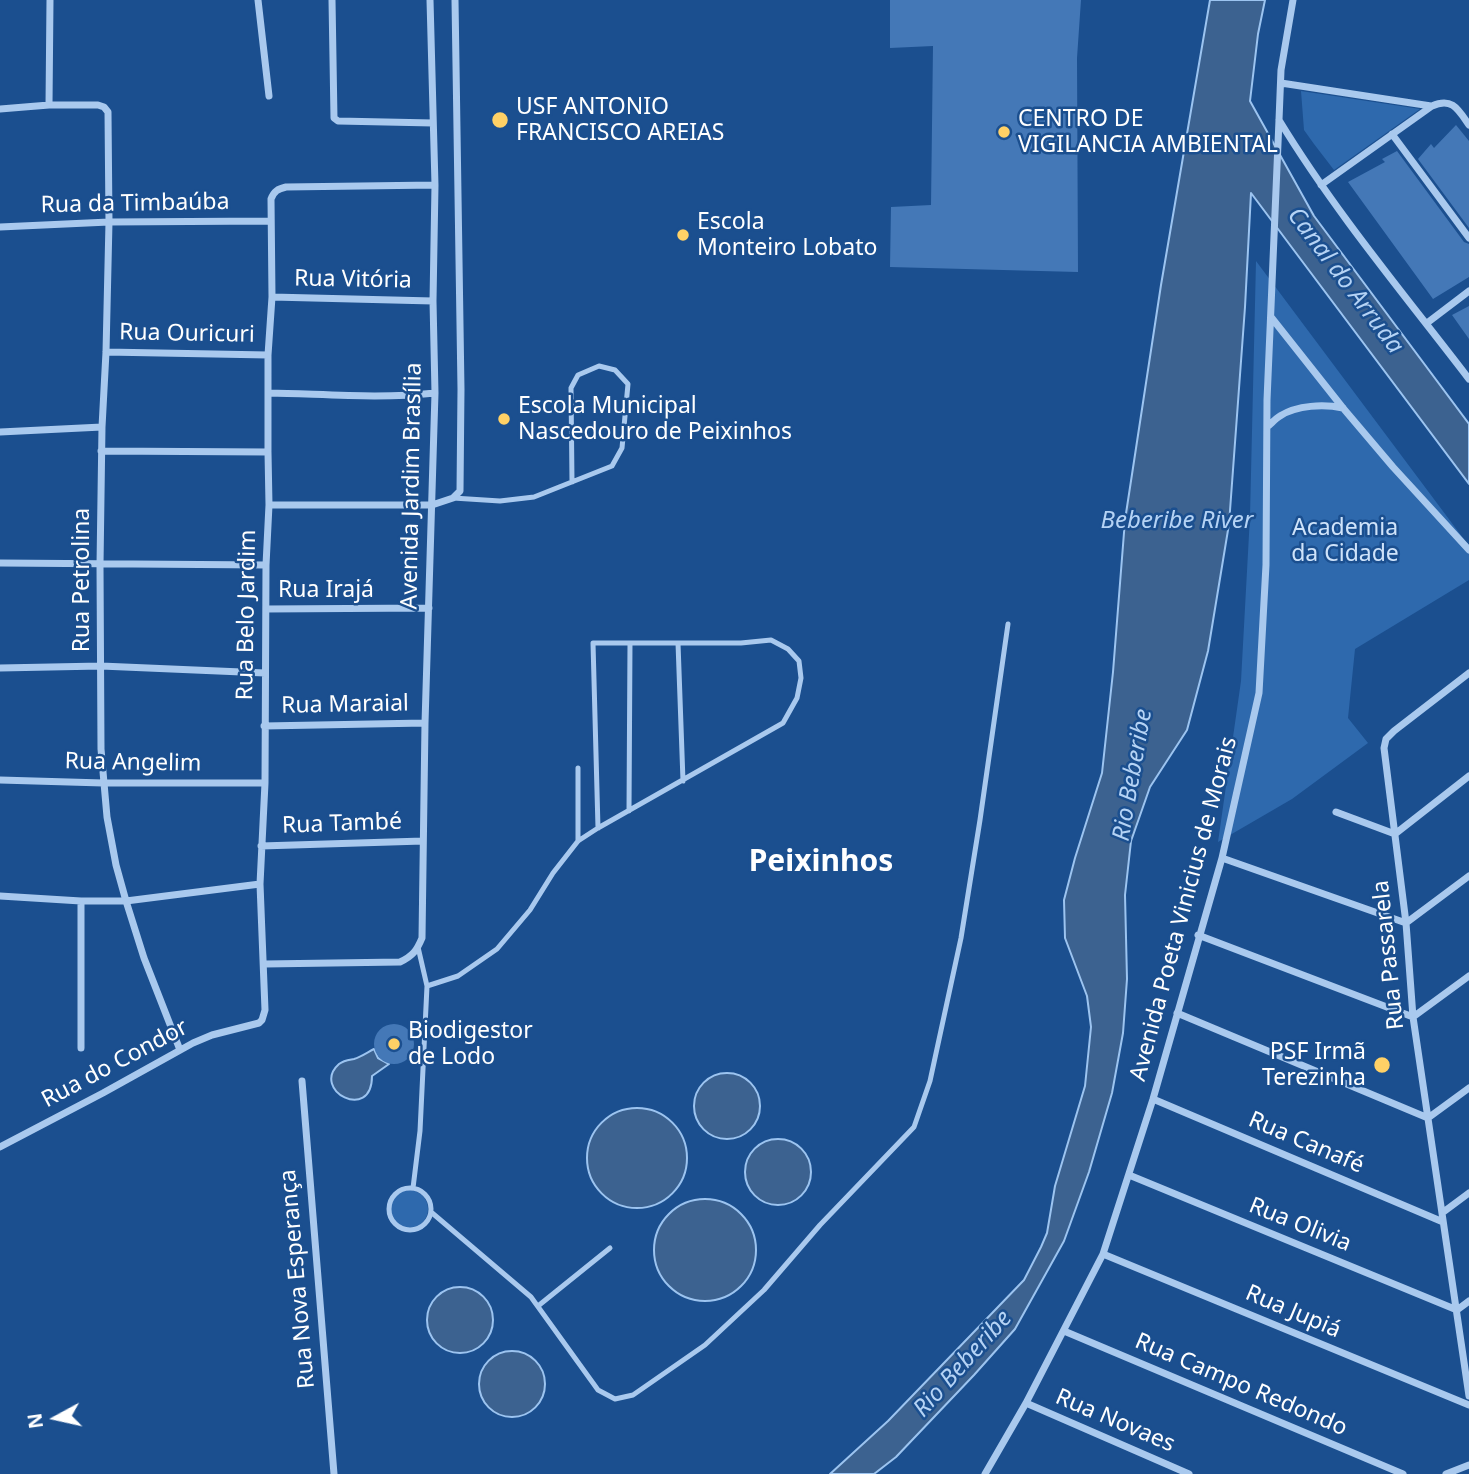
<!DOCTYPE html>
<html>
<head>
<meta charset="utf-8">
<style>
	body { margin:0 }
	#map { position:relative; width:1469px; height:1474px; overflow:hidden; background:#1b4f8f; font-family:"Noto Sans",sans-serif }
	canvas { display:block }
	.north { position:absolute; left:21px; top:1383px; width:70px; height:70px; -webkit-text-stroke:5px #1b4f8f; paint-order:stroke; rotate:262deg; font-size:19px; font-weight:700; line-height:28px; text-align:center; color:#fff }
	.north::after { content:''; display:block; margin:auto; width:24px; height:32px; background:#fff; clip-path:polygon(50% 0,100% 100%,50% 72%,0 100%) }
</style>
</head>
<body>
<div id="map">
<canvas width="1469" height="1474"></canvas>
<div class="north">N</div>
</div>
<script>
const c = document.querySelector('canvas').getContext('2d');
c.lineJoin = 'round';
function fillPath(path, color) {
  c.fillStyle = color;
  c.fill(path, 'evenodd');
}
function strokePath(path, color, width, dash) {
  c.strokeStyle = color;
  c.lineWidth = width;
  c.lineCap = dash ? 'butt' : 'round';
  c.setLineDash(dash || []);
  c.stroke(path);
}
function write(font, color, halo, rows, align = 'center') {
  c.font = font + ' "Noto Sans",sans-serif';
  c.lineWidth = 5;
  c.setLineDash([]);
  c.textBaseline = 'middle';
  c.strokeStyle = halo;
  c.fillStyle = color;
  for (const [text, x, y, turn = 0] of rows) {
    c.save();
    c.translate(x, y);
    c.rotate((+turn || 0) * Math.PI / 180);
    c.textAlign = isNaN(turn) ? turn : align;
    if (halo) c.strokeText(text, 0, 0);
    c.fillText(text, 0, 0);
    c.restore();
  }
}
fillPath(new Path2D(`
	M1301 91 1420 109 1334 170 1314 144 1304 130Z
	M1256 261 1469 546V580L1355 649 1348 718 1368 743 1292 799 1218 842 1241 681 1250 516Z
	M390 1209a19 19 0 1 1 38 0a19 19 0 1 1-38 0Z`), '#2e69ad');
const water = new Path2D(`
	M1210 0H1265L1258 34 1250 101 1314 216 1469 424V484L1251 193 1245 307 1229 524 1208 651 1187 730 1150 787 1131 841 1125 895 1127 979 1123 1033 1112 1093 1089 1172 1064 1241 1015 1329 974 1375 896 1457 874 1474H830L888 1421 1024 1280 1041 1247 1047 1233 1055 1186 1085 1086 1091 1027 1087 996 1065 938 1064 900 1075 858 1102 773 1113 672 1125 520 1161 285Z
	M374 1049 378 1058 389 1064 372 1076C372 1123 310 1090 339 1064 344 1060 348 1060 354 1059 361 1057 368 1052 374 1049Z
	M694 1106a33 33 0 1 1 66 0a33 33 0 1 1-66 0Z
	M587 1158a50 50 0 1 1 100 0a50 50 0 1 1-100 0Z
	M745 1172a33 33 0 1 1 66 0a33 33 0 1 1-66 0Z
	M654 1250a51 51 0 1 1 102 0a51 51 0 1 1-102 0Z
	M427 1320a33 33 0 1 1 66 0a33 33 0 1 1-66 0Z
	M479 1384a33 33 0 1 1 66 0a33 33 0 1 1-66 0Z`);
fillPath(water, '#3c6290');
strokePath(water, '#9cc4f0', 2);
fillPath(new Path2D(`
	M890 0H1081L1077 58 1078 272 890 267 891 207 931 205 933 46 890 48Z
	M1456 125 1469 141V228L1418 159 1431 144 1434 148Z
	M1397 151 1464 242 1469 244V277L1433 299 1348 182 1385 162 1382 159Z
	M1469 306V339L1452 315Z
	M374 1044a20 20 0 1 1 40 0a20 20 0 1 1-40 0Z`), '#4478b7');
strokePath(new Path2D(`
	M453 498 500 501 534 497 612 466 622 448 628 384 615 370 599 366 578 375 571 388 572 482
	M678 643 683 781
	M578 768V841
	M629 811 630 643
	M427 986 458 976 497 949 530 910 553 873 578 841 598 828 783 723 797 698 801 678 799 661 788 649 771 640 741 643H593L598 828
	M389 1209a21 21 0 1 1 42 0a21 21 0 1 1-42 0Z
	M413 1188 420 1131 427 986 418 947
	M431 1212 531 1297 598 1390 615 1399 633 1395 705 1345 764 1290 820 1225 914 1127 930 1081 961 938 980 820 1008 624
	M538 1306 610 1248`), '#a9c9ee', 5);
strokePath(new Path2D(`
	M258 0 269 96
	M332 0 334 118 338 121 433 123
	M1281 83 1431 106
	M49 105 50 0
	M0 109 49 105H98L104 107 108 112 109 222 106 352 102 427 100 565 101 749 107 817 116 865 126 901 144 958 180 1050
	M1279 120C1335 212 1404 294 1469 379
	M1392 134 1469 238
	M1321 185 1432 106C1452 97 1458 109 1469 125
	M0 227 109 222 270 221
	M272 297 433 301
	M1271 317 1343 408 1393 467 1469 550
	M1427 323 1469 291
	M106 352 268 355
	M269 393C324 394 380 399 435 393
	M1267 427C1271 424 1275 419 1280 416 1297 405 1324 404 1343 408
	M0 432 102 427
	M101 451 268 452
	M269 505H432L453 498 460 491 461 389 455 0
	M0 563 266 565
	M266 609 429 608
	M0 668 101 666 265 673
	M1469 673 1394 731 1386 739 1384 748 1406 923 1413 1017 1469 1396
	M264 726 425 723
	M0 780 103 783H265
	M1336 812 1395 834 1469 776
	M261 846 423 841
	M1222 858 1406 923 1469 876
	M0 896 81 901H126L260 884
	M1198 935 1413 1017 1469 976
	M265 964 400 962C413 956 417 950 422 938L425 723 435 393 433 301 435 185 430 0
	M1177 1013 1428 1118 1469 1088
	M81 1048V901
	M302 1081 334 1474
	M1153 1099 1443 1222
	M0 1147 103 1093 193 1043 212 1035 259 1023 262 1020 265 1010 260 884 265 783 266 565 269 505 268 452V355L272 297 271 199C274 191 278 189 286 187L435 185
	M1129 1175 1457 1310 1469 1301
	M1442 1213 1469 1193
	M1103 1254 1469 1405
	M1064 1331 1403 1474
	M1026 1403 1189 1474
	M985 1474 1026 1403 1103 1254 1153 1099 1222 858 1259 693 1266 565 1267 400 1279 120 1281 70 1293 0
	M1446 1474 1469 1465`), '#a9c9ee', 7);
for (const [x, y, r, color] of [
	[500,120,9,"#ffd166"],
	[1004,132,7,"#ffd166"],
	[683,235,7,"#ffd166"],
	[504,419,7,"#ffd166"],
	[394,1044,7,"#ffd166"],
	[1382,1065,9,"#ffd166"]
]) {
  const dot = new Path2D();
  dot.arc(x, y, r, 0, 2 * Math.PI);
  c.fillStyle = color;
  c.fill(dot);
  strokePath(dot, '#1b4f8f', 2.5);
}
write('23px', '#fff', '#1b4f8f', [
	["USF ANTONIO",516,107],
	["FRANCISCO AREIAS",516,133],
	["CENTRO DE",1018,119],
	["VIGILANCIA AMBIENTAL",1018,145],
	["Escola",697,222],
	["Monteiro Lobato",697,248],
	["Escola Municipal",518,406],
	["Nascedouro de Peixinhos",518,432],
	["Biodigestor",408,1031],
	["de Lodo",408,1057],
	["PSF Irmã",1366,1052,"right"],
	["Terezinha",1366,1078,"right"]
], 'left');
write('23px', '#fff', '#1b4f8f', [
	["Rua da Timbaúba",135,204,-1],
	["Rua Vitória",353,280,1],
	["Rua Ouricuri",187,334,1],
	["Avenida Jardim Brasília",412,486,-89],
	["Rua Petrolina",82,580,-90],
	["Rua Irajá",326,590],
	["Rua Belo Jardim",247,615,-89],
	["Rua Maraial",345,705,-1],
	["Rua Angelim",133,763,1],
	["Rua També",342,824,-2],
	["Avenida Poeta Vinicius de Morais",1184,909,-75],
	["Rua Passarela",1389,955,-96],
	["Rua do Condor",115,1064,-28],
	["Rua Canafé",1306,1143,23],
	["Rua Olivia",1300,1225,22],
	["Rua Nova Esperança",298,1279,-95],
	["Rua Jupiá",1293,1312,23],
	["Rua Campo Redondo",1241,1385,23],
	["Rua Novaes",1115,1421,23]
]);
write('23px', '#cfe3fa', '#1b4f8f', [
	["Academia",1345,528],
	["da Cidade",1345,554]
]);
write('italic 24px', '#b5d3f5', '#1b4f8f', [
	["Canal do Arruda",1345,281,53],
	["Beberibe River",1177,521],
	["Rio Beberibe",1133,775,-80],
	["Rio Beberibe",963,1364,-48]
]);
write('bold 30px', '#fff', '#1b4f8f', [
	["Peixinhos",821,862]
]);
</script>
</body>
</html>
